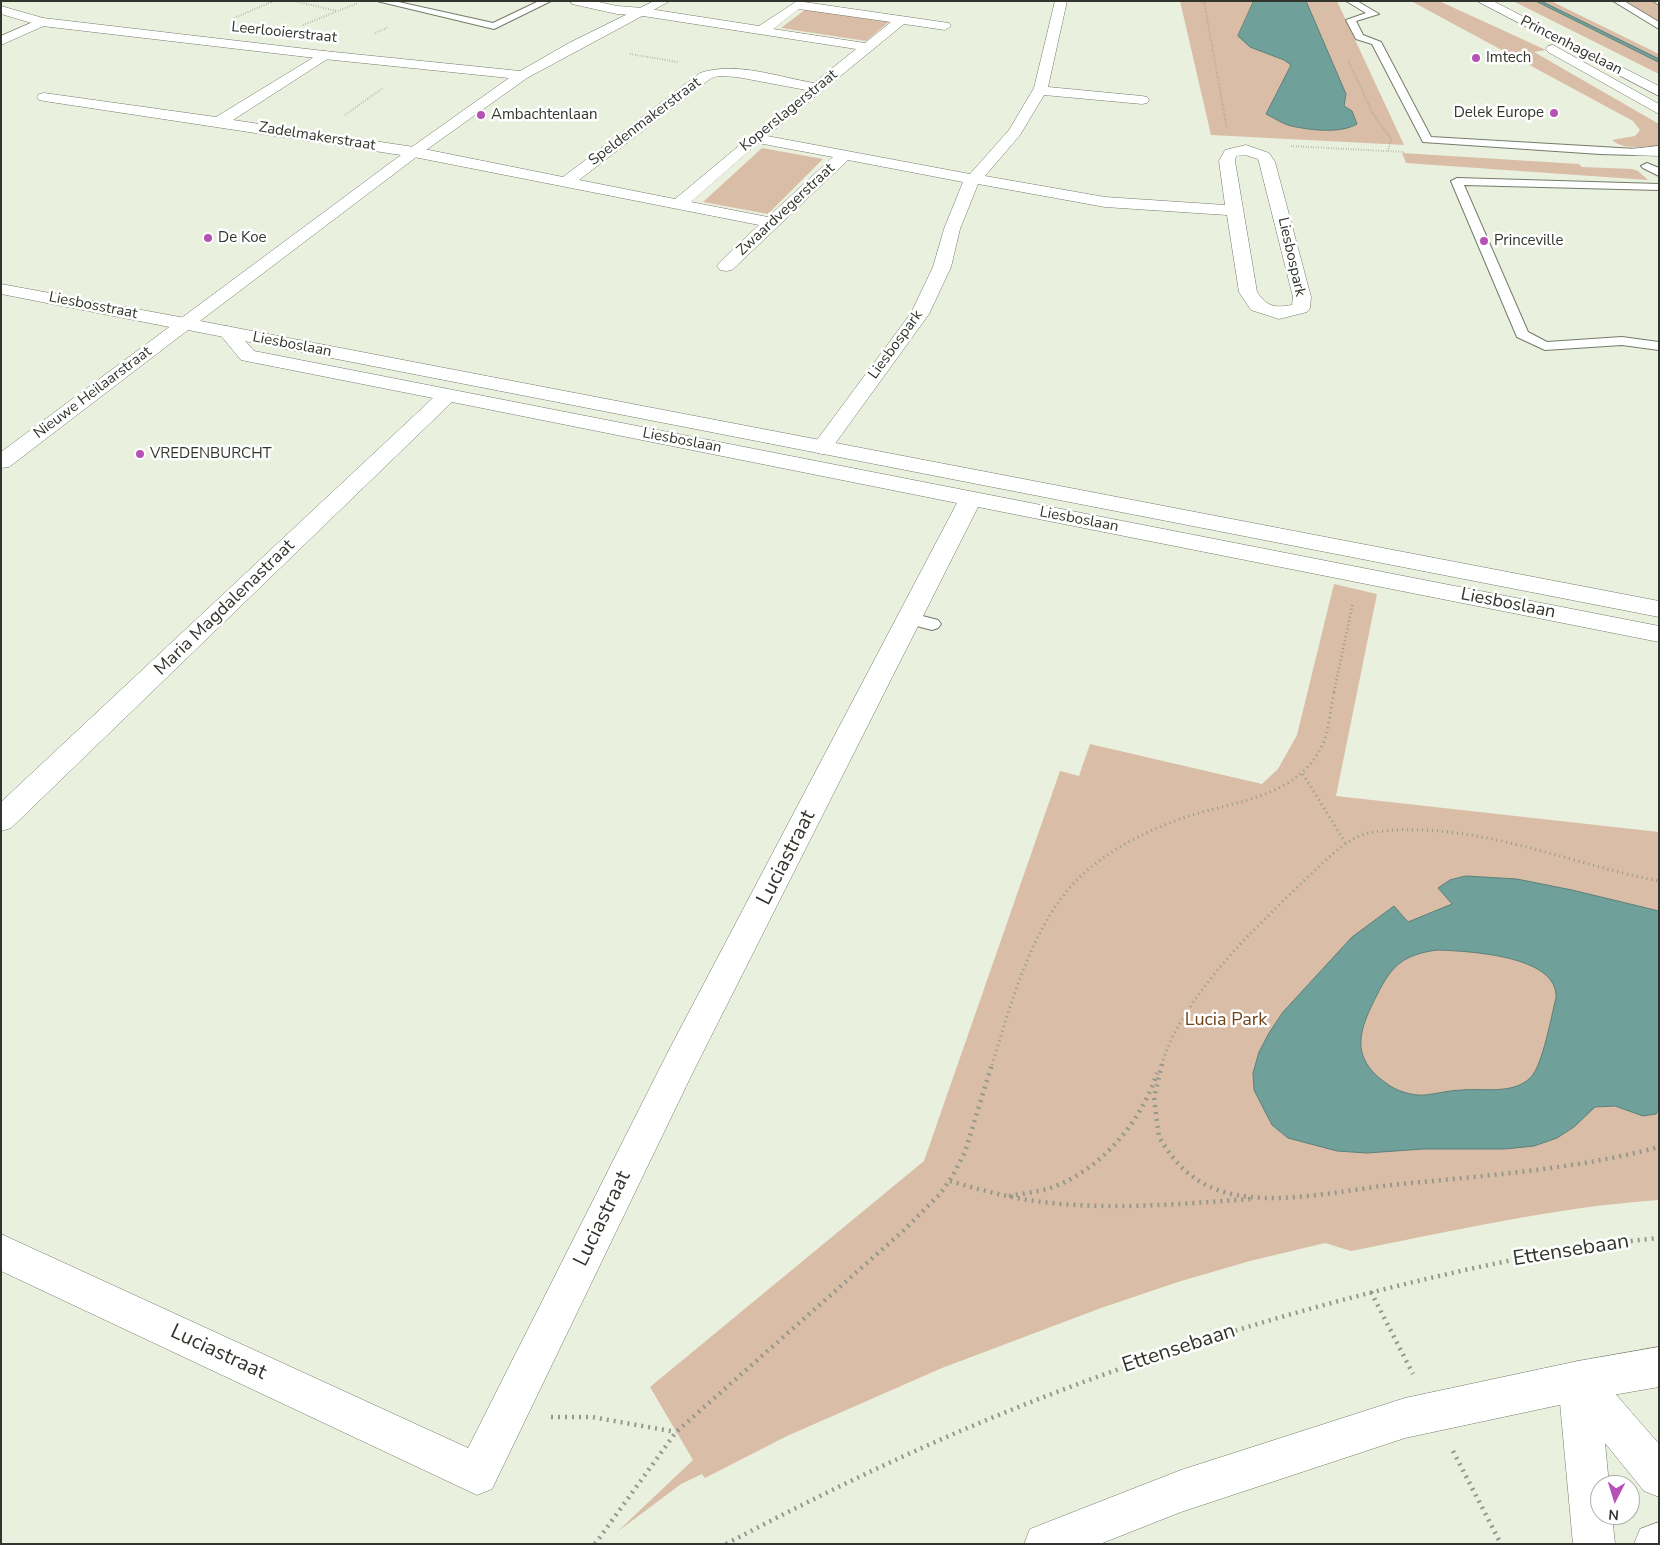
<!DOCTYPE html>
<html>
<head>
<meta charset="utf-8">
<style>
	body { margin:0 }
	#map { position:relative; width:1660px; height:1545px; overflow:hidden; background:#e9f0de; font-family:"Nunito Sans",sans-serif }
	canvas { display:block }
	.frame { position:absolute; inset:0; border:2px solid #32352e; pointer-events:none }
	.north { position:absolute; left:1590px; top:1475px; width:50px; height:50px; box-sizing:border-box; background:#fff; border:1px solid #adaeab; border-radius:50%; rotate:185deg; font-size:14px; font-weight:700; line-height:20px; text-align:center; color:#32352e }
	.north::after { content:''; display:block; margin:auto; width:18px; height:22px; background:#b651b6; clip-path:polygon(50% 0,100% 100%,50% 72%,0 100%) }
</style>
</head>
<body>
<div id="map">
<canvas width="1660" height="1545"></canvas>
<div class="frame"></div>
<div class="north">N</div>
</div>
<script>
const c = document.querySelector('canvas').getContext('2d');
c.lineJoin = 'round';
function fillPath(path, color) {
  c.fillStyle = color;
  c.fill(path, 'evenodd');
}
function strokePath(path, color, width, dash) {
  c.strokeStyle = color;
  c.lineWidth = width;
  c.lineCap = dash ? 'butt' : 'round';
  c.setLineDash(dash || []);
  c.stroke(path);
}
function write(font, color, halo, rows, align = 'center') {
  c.font = font + ' "Nunito Sans",sans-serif';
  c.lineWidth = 5;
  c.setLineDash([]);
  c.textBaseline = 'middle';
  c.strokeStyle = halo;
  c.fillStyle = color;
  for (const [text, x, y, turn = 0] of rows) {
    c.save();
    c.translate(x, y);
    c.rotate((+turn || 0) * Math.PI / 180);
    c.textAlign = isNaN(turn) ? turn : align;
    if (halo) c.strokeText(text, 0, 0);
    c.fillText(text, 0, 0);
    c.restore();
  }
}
fillPath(new Path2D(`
	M1180 1H1337L1404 145 1211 135Z
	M1411 1H1439L1546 50 1534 52 1659 124V146C1643 146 1625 151 1612 140L1635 136 1640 130 1633 121Z
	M1513 1H1551L1659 54V74Z
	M1626 1H1654L1659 4V21Z
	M806 9 890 21 866 41 781 28Z
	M762 148 823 159 768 214 703 202Z
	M1402 153 1579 164 1582 167 1632 169 1638 171 1648 180 1406 163Z
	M1334 584 1377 594 1336 796 1659 832V1200C1555 1207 1453 1231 1351 1251L1325 1243 1250 1261 1178 1282 1101 1308 942 1368 787 1436 705 1478 702 1474 681 1484 617 1532 693 1460 650 1387 924 1161 1060 771 1079 776 1090 744 1262 784 1278 769 1297 735Z`), '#dabda6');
const water = new Path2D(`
	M1254 1H1306L1346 94 1344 106 1352 111 1357 124C1340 134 1310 130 1291 126 1283 124 1274 118 1266 114L1291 65 1284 60 1250 47 1238 36Z
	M1536 1H1541L1659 59V62Z
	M1466 876 1517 879 1572 890 1659 911V1110L1656 1114 1643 1116 1615 1106 1595 1107 1574 1127 1557 1138 1534 1146 1505 1149H1423L1367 1153 1337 1151 1288 1138 1272 1125 1254 1090 1253 1073 1259 1052 1269 1033 1283 1012 1352 937 1394 906 1408 922 1452 904 1438 888 1450 880ZM1437 950C1466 951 1559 955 1556 998 1551 1017 1543 1064 1531 1077 1514 1095 1484 1088 1462 1090 1449 1090 1437 1094 1425 1095 1412 1096 1396 1091 1386 1083 1349 1057 1359 1030 1377 995 1392 965 1403 955 1437 950Z`);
fillPath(water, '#70a09a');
strokePath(water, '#5d807a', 1);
const lane = new Path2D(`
	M377 1H394L493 23 539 1H551L494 29Z
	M1346 1H1357L1379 14 1356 21 1363 35 1381 42 1431 137 1636 149 1642 152 1636 155 1600 154 1423 142 1372 44 1356 39 1346 20 1366 13Z
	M1613 1H1624L1659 22V29Z
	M1653 1H1659V5Z
	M1647 163 1659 168V176L1643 168 1641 166Z
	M1457 178 1659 184V190L1464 185 1528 332 1547 342 1622 337 1659 342V350L1622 345 1545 350 1517 337 1451 181Z
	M911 613 938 620 941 624 938 628 932 630 905 623 902 619 905 615Z`);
const street = new Path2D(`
	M570 1H594L617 6 643 8 759 26 797 1 949 23 951 26 945 30 904 24 767 136 970 174 1009 130 1034 88 1055 1H1067L1048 87 1142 96 1147 97 1149 100 1147 103 1142 104 1044 95 1020 135 985 176 1105 197 1225 205 1219 161 1225 150 1246 145 1269 153 1275 162 1311 297 1310 308 1307 312 1279 319 1251 310 1239 292 1227 215 1105 207 978 184 960 229 951 267 929 314 829 452 822 454 815 452 811 448 911 313 933 267 944 229 963 182 848 160 732 270 726 271 720 270 717 266 720 262 759 225 414 157 44 101 39 100 37 97 39 94 44 93 216 117 324 51 329 52 331 55 329 58 233 120 414 147 563 177 700 73C736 61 778 77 814 83L856 49 643 16 617 14 572 4ZM799 9 891 22 865 43 773 29ZM718 76 737 77 806 90 675 199 579 180 710 79ZM758 143 833 157 768 217 691 202ZM1245 155 1258 159 1259 162 1293 297 1292 305C1275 308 1267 307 1257 292L1235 161 1236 156Z
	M42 18 46 19 48 22 46 25 1 45V36Z
	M1553 45 1659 104V114L1548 52 1546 49 1548 46Z
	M1659 146V156L1631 155 1628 152 1631 149Z
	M1 284 185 318 192 320 194 324 192 328 185 330 1 294Z
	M227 326 234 328 254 351 1659 626V642L978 507 693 1072 492 1489 477 1495 1 1271V1234L468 1448 669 1050 957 503 452 402 11 828 1 831V802L433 398 241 360 218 332 220 328Z
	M1578 1361 1592 1367 1659 1444V1497L1644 1491 1605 1443 1609 1485H1600V1515H1612L1615 1544H1573L1558 1381 1564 1367Z`);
const secondary = new Path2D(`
	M654 1H670L527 78 419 155 200 321 1659 601V617L188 330 9 467 1 468V452L409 149 509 78 324 59 42 26 1 14V6L43 18 324 51 520 71 569 43Z
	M1477 1H1493L1659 86V96Z
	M1659 1347V1387L1578 1401 1405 1438 1181 1512 1100 1544H1024L1030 1529 1181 1470 1405 1398 1578 1361Z
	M1659 1522V1544H1634L1640 1529Z`);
strokePath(lane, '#757b6b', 2);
strokePath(street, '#757b6b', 1);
strokePath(secondary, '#757b6b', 1);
strokePath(new Path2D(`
	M294 1 337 11
	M1198 1 1204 2
	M1204 1 1227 129
	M234 18 271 2 266 1
	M303 25 358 3
	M375 33 388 27
	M630 54 678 62
	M1348 60 1373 114 1391 139 1388 151
	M345 115 383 88
	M1291 146 1404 152`), '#94998c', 2, [0.5, 2]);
strokePath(new Path2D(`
	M1334 692 1353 602`), '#94998c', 2.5, [1, 3]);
strokePath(new Path2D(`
	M1303 774 1346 844
	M992 1065C1011 1003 1033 921 1081 876 1110 849 1146 831 1183 818 1232 801 1296 799 1322 746 1329 732 1331 706 1334 691
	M1162 1065C1172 1022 1221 963 1252 932 1271 913 1290 894 1309 876 1325 861 1339 846 1359 836 1371 831 1384 831 1396 830 1487 826 1571 864 1659 881`), '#94998c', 3, [1, 4]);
strokePath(new Path2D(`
	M1162 1064 1154 1098 1159 1137 1162 1142C1177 1166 1196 1184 1224 1192 1272 1206 1334 1192 1382 1186 1475 1176 1569 1171 1659 1147
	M950 1181C978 1189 1006 1197 1035 1201 1107 1211 1179 1204 1251 1199
	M1009 1196C1025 1193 1042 1192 1058 1185 1104 1166 1142 1120 1157 1073
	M1371 1292 1413 1374
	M551 1417H592L676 1432
	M1453 1451 1501 1544
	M595 1544 676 1432 903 1231 940 1194 952 1177 965 1152 992 1064
	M726 1544C808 1501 891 1460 977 1424 1108 1369 1243 1325 1381 1290 1473 1267 1565 1247 1659 1238`), '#94998c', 4.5, [2, 5]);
fillPath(lane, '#fff');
fillPath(street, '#fff');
fillPath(secondary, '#fff');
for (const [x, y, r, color] of [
	[1476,58,5,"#b651b6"],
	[1554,113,5,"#b651b6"],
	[481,115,5,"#b651b6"],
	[208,238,5,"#b651b6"],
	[1484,241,5,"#b651b6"],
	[140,454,5,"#b651b6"]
]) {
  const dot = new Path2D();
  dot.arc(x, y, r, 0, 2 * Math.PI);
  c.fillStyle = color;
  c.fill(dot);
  strokePath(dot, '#fff', 2);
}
write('15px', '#32352e', '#fff', [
	["Leerlooierstraat",284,33,6],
	["Princenhagelaan",1571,46,27],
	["Koperslagerstraat",789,111,-39],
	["Speldenmakerstraat",645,122,-37],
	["Zadelmakerstraat",317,137,9],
	["Zwaardvegerstraat",786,210,-43],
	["Liesbospark",1291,257,77],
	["Liesbosstraat",93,306,11],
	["Liesboslaan",292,345,11],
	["Liesbospark",896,345,-54],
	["Nieuwe Heilaarstraat",93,393,-37],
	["Liesboslaan",682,441,11],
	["Liesboslaan",1079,520,11]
]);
write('15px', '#32352e', '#fff', [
	["Imtech",1486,58],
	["Delek Europe",1544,113,"right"],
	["Ambachtenlaan",491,115],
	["De Koe",218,238],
	["Princeville",1494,241],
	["VREDENBURCHT",150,454]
], 'left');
write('18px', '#32352e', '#fff', [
	["Liesboslaan",1508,604,11],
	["Maria Magdalenastraat",225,608,-44]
]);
write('18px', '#6f4318', '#fff', [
	["Lucia Park",1226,1021]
]);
write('21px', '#32352e', '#fff', [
	["Luciastraat",787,858,-63],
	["Luciastraat",603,1219,-64],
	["Ettensebaan",1571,1251,-9],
	["Ettensebaan",1179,1349,-18],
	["Luciastraat",218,1353,25]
]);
</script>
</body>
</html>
